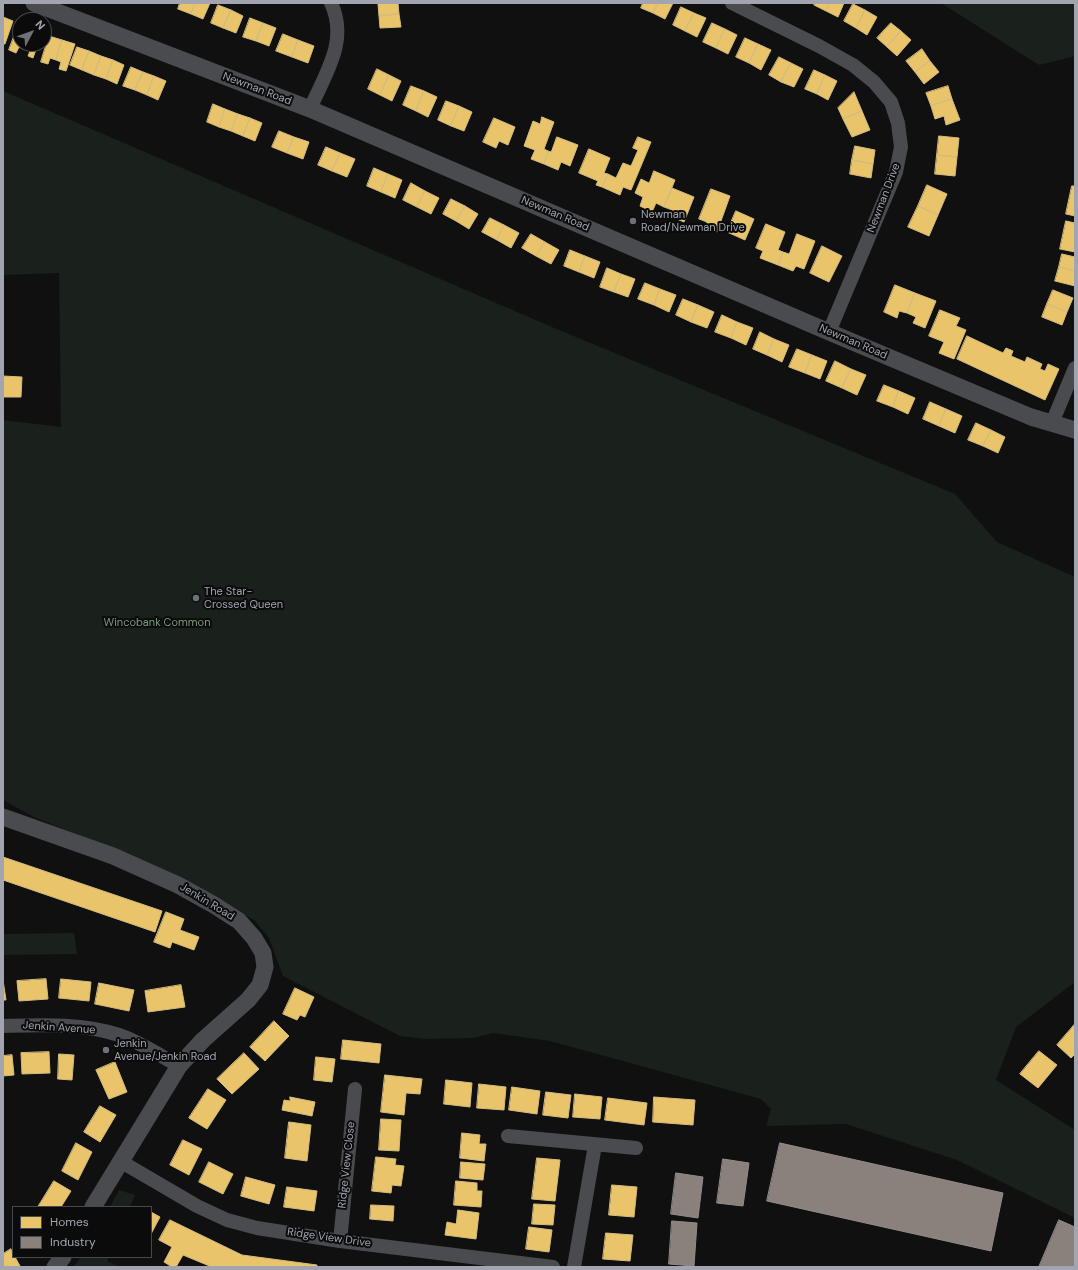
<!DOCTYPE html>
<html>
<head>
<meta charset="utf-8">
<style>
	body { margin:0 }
	#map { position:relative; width:1078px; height:1270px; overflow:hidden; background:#101010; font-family:"DM Sans",sans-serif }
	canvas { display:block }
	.frame { position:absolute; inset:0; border:4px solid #a2a5b0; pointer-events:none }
	.legend { position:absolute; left:12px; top:1206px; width:140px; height:52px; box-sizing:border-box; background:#0b0b0c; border:1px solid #47494e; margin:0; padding:5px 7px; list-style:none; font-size:12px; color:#a2a5b0 }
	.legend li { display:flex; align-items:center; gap:8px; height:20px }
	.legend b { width:20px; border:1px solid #47494e }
	.north { position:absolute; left:12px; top:12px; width:40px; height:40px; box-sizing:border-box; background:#0b0b0c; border:1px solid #47494e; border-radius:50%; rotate:49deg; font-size:11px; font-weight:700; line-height:16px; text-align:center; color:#a2a5b0 }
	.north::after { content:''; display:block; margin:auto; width:14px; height:18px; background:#6f7178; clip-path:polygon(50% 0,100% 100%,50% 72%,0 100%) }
</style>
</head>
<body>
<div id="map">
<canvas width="1078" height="1270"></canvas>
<div class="frame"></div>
<ul class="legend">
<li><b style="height:11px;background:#e9c46a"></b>Homes</li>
<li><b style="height:11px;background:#8a817c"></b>Industry</li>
</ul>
<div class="north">N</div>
</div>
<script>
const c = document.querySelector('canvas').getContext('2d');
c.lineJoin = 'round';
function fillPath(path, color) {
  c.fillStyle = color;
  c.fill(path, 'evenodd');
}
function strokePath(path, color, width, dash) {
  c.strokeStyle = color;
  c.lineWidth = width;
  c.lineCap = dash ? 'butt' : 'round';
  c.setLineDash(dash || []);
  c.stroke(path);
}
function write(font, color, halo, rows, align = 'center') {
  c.font = font + ' "DM Sans",sans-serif';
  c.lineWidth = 4;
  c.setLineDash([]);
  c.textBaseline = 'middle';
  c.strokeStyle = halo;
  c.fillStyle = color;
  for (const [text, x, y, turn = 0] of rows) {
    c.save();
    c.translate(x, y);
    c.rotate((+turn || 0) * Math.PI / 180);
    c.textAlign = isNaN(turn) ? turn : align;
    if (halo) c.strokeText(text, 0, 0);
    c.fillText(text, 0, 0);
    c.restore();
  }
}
fillPath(new Path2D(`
	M941 3H1075V56L1039 65Z
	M3 91 552 327 955 494 997 542 1075 577V888L1074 891 1075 892V982L1016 1027 996 1080 1075 1130V1218L957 1160 846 1124 766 1126 771 1109 761 1099 550 1041 493 1033 473 1038 425 1039 400 1036 283 976 269 938 254 920 173 874 34 817 3 800V420L61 427 59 273 3 275Z
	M74 933 77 954 3 955V934Z
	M119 1190 135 1195 130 1207H110Z
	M81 1257H109L107 1261 120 1267H73Z`), '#1a201b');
const homes = new Path2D(`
	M180 3H195L191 14 178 9Z
	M195 3H210L203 19 191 14Z
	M398 3 399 14 379 16 378 4Z
	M643 3H658L653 13 641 8Z
	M658 3H673L665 19 653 13Z
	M815 3H829L826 11 814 5Z
	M829 3H844L838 17 826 11Z
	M853 4 865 10 856 28 844 21Z
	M218 5 231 10 223 28 211 23Z
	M681 7 694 13 685 31 673 25Z
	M231 10 243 16 236 33 223 28Z
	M865 10 877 17 867 35 856 28Z
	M694 13 706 18 697 37 685 31Z
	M399 14 401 27 380 28 379 16Z
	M3 17 13 21 5 44H3Z
	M250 18 263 23 256 41 243 37Z
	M263 23 276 28 269 46 256 41Z
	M712 23 725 29 716 48 703 42Z
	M891 23 901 31 887 47 877 38Z
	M18 26 20 27V44H25L23 49 19 47 16 53 9 50Z
	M725 29 737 35 728 54 716 48Z
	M901 31 911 40 897 56 887 47Z
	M283 34 298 40 292 57 276 51Z
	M49 36 62 40 56 60 50 58 48 64 41 62Z
	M745 38 758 44 749 63 736 57Z
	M62 40 75 44 66 71 59 69 61 62 56 60Z
	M298 40 314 46 308 63 292 57Z
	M25 44H38L33 58 28 56 30 51 23 49Z
	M758 44 771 50 761 70 749 63Z
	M77 47 89 51 82 70 70 65Z
	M922 49 930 61 915 72 906 61Z
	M89 51 101 56 94 75 82 70Z
	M101 56 113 60 106 79 94 75Z
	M779 57 791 63 781 82 769 75Z
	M113 60 124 65 117 84 106 79Z
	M930 61 939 72 924 84 915 72Z
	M791 63 803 69 794 87 781 82Z
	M131 67 143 72 135 90 123 86Z
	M377 69 389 75 380 95 368 89Z
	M814 70 825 75 817 94 805 89Z
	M143 72 154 76 147 95 135 90Z
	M389 75 401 81 392 101 380 95Z
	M825 75 837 81 828 100 817 94Z
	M154 76 166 81 158 100 147 95Z
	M411 86 424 91 416 111 403 105Z
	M948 86 952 99 931 106 926 93Z
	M424 91 437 97 428 117 416 111Z
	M854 92 862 111 843 119 838 108Z
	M952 99 960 120 946 125 944 116 935 119 931 106Z
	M446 101 459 106 451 126 438 120Z
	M213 104 225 109 219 127 207 122Z
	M459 106 472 112 464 131 451 126Z
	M225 109 238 114 231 131 219 127Z
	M862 111 870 130 852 137 843 119Z
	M238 114 250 118 243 136 231 131Z
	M542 117 554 122 544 149 548 151 544 164 531 159 535 150 524 146 533 121 540 124Z
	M250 118 262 123 255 141 243 136Z
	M494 118 515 127 508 145 499 141 496 148 483 142Z
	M279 131 294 137 287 153 272 147Z
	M939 136 959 138 957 157 937 155Z
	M294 137 309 142 303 159 287 153Z
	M557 137 578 145 570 166 561 162 558 170 544 164 548 151 551 152Z
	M638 137 651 142 631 190 623 187 620 195 602 187 608 174 616 178 623 163 631 166 638 150 633 148Z
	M855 146 875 150 873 164 852 160Z
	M326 147 340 153 332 171 318 165Z
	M589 149 610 158 604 173 608 174 602 187 596 185 598 181 579 173Z
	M340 153 355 159 347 177 332 171Z
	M937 155 957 157 955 176 935 174Z
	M852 160 873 164 871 178 850 174Z
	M374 168 388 174 381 192 367 186Z
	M654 171 675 180 664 207 656 203 652 212 640 206 643 197 635 193 641 179 649 183Z
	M388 174 402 180 395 198 381 192Z
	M411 183 425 191 417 207 403 200Z
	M927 185 947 194 938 215 918 206Z
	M1072 186H1075V216L1066 214Z
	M672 188 694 197 684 222 672 217 675 211 664 207Z
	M711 189 730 196 717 232 705 227 707 222 699 219Z
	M425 191 439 198 431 214 417 207Z
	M451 199 465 206 456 221 443 214Z
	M465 206 478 214 469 229 456 221Z
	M918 206 938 215 929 236 908 227Z
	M736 211 754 219 745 240 727 232Z
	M490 218 504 225 497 240 482 232Z
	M1066 221 1075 223V252L1060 249Z
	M766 224 785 232 778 250 783 252 778 265 760 258 763 251 756 248Z
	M504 225 519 233 511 248 497 240Z
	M531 234 545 242 536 256 522 248Z
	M797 234 815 241 804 269 796 266 793 271 778 265 783 252 789 254Z
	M545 242 559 250 551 264 536 256Z
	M822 246 842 256 829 282 810 273Z
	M570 250 585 256 579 272 564 266Z
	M1062 254 1075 257V271L1059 267Z
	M585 256 600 262 594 278 579 272Z
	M1059 267 1075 271V286L1055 281Z
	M607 268 621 274 614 292 600 287Z
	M621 274 635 279 628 297 614 292Z
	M645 283 660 289 654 305 638 299Z
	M895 285 915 293 907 313 899 311 897 318 884 312Z
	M660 289 676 295 669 312 654 305Z
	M1053 290 1073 298 1067 312 1047 304Z
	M915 293 936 301 925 328 913 323 916 317 907 313Z
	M683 299 698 305 691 322 676 315Z
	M1047 304 1067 312 1062 325 1042 317Z
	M698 305 714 312 707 328 691 322Z
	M940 310 960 318 956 326 966 330 954 359 939 353 944 342 929 336Z
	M722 315 737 322 731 338 715 332Z
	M737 322 753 328 746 345 731 338Z
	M760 332 774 339 767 355 753 349Z
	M967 336 1003 353 1006 348 1013 351 1011 356 1025 362 1027 357 1042 364 1040 369 1045 371 1048 364 1059 369 1045 400 957 359Z
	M774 339 789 345 782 362 767 355Z
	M797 349 812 355 805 373 789 367Z
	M812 355 827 361 820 379 805 373Z
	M835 361 851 369 842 388 826 381Z
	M851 369 866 375 857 395 842 388Z
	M3 376 22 377 21 397H3Z
	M884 385 899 391 893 407 877 401Z
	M899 391 915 398 908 414 893 407Z
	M930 402 946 409 939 426 923 419Z
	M946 409 962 416 955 433 939 426Z
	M976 423 991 430 983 446 968 440Z
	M991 430 1005 437 998 453 983 446Z
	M3 857 162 911 155 932 3 880Z
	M166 912 184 919 180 930 199 937 194 950 172 942 170 948 154 942Z
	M46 979 48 999 19 1001 17 981Z
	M61 979 91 982 89 1001 59 998Z
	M3 980 6 1000H3Z
	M99 983 134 990 129 1011 95 1004Z
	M181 985 185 1007 148 1012 145 991Z
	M295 988 314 997 305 1017 300 1015 297 1020 283 1014Z
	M274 1021 289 1036 265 1061 250 1047Z
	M1075 1024V1054L1071 1058 1057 1045Z
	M343 1040 381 1044 379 1063 341 1059Z
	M1039 1051 1057 1065 1038 1088 1020 1074Z
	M49 1052 50 1073 22 1074 21 1053Z
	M244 1053 259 1069 232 1094 217 1079Z
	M59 1054 74 1055 72 1080 58 1079Z
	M12 1055 14 1075 3 1076V1056Z
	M316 1057 335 1059 332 1082 314 1080Z
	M115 1062 127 1092 109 1099 96 1070Z
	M385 1075 422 1079 420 1094 406 1093 404 1115 381 1112Z
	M446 1080 472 1083 470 1107 444 1104Z
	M479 1084 506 1087 504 1110 477 1108Z
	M512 1087 540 1091 537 1114 509 1110Z
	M208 1089 226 1100 207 1129 189 1118Z
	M546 1092 571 1095 568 1118 543 1115Z
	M575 1094 602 1097 600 1119 573 1117Z
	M290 1097 315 1102 312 1116 282 1110 284 1100 290 1101Z
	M654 1097 695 1100 693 1125 653 1122Z
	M608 1098 647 1103 644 1125 605 1120Z
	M100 1106 116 1115 100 1142 84 1132Z
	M381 1119 401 1120 399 1151 379 1150Z
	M289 1122 311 1125 307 1161 285 1158Z
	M462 1133 480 1135 479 1144H486L484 1161 460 1158Z
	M183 1140 202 1149 189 1175 170 1165Z
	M76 1143 92 1152 78 1180 62 1171Z
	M376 1157 396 1159 395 1165 404 1166 401 1186 392 1185 391 1193 372 1191Z
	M537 1158 560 1160 555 1201 532 1199Z
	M209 1162 233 1174 223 1194 199 1182Z
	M461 1162 485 1164 483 1180 460 1178Z
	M246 1177 275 1185 269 1204 241 1196Z
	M54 1181 71 1191 61 1207H38Z
	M456 1181 477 1183V1191H482L481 1207 454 1205Z
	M612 1185 637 1187 634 1217 609 1215Z
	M287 1187 317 1191 314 1211 284 1207Z
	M534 1204 555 1205 553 1225 532 1224Z
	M371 1205 394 1206 393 1221 370 1219Z
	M458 1210 479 1213 476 1239 445 1235 447 1222 456 1224Z
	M151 1212 160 1217 151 1234Z
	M170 1220 242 1255 317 1265V1267H212L183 1255 176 1267H172L164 1262 172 1247 159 1240Z
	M529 1227 552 1230 549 1252 526 1249Z
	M606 1233 633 1235 630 1261 603 1259Z
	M11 1249 13 1257H15L20 1266 17 1267H3V1254Z`);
fillPath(homes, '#e9c46a');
strokePath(homes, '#d4bb7f', 1);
const industry = new Path2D(`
	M780 1143 1003 1193 991 1251 767 1201Z
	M723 1159 749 1163 743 1206 717 1203Z
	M676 1173 703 1177 698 1218 671 1214Z
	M1059 1220 1075 1227V1267H1039Z
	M672 1221 697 1223 694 1266 669 1264Z`);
fillPath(industry, '#8a817c');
strokePath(industry, '#918c8c', 1);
strokePath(new Path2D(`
	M732 3 819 46 853 65 874 82 891 102 898 123 901 147 896 172 829 332
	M310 109C325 74 349 41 331 3
	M1052 423 1075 368
	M3 1026C41 1025 82 1023 119 1035 138 1041 161 1056 179 1066
	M508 1136 636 1148
	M120 1161 197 1206 227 1220 257 1228 340 1241 553 1267
	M340 1241 355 1089
	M574 1267 595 1145`), '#4a4b4f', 14);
strokePath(new Path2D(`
	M34 3 310 109 829 332 1031 417 1075 430
	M3 817 113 856 178 885 214 905 239 921 254 938 263 953 265 967 260 985 248 1000 203 1040 179 1066 93 1207
	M55 1267 63 1257`), '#4a4b4f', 17);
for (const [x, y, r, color] of [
	[633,221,4,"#6f7178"],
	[196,598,4,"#6f7178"],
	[106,1050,4,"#6f7178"]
]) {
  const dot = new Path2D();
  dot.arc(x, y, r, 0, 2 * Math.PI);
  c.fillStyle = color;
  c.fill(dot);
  strokePath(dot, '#0b0b0c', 1.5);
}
write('11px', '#a2a5b0', '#0b0b0c', [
	["Newman Road",257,89,21],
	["Newman Drive",884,198,-69],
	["Newman Road",555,214,23],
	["Newman Road",853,342,23],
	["Jenkin Road",207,902,31],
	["Jenkin Avenue",59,1028,4],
	["Ridge View Close",347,1165,-84],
	["Ridge View Drive",329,1238,8]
]);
write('11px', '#a2a5b0', '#0b0b0c', [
	["Newman",641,215],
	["Road/Newman Drive",641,228],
	["The Star-",204,592],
	["Crossed Queen",204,605],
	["Jenkin",114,1044],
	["Avenue/Jenkin Road",114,1057]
], 'left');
write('11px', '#7a9a7e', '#0b0b0c', [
	["Wincobank Common",157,623]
]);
</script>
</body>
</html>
